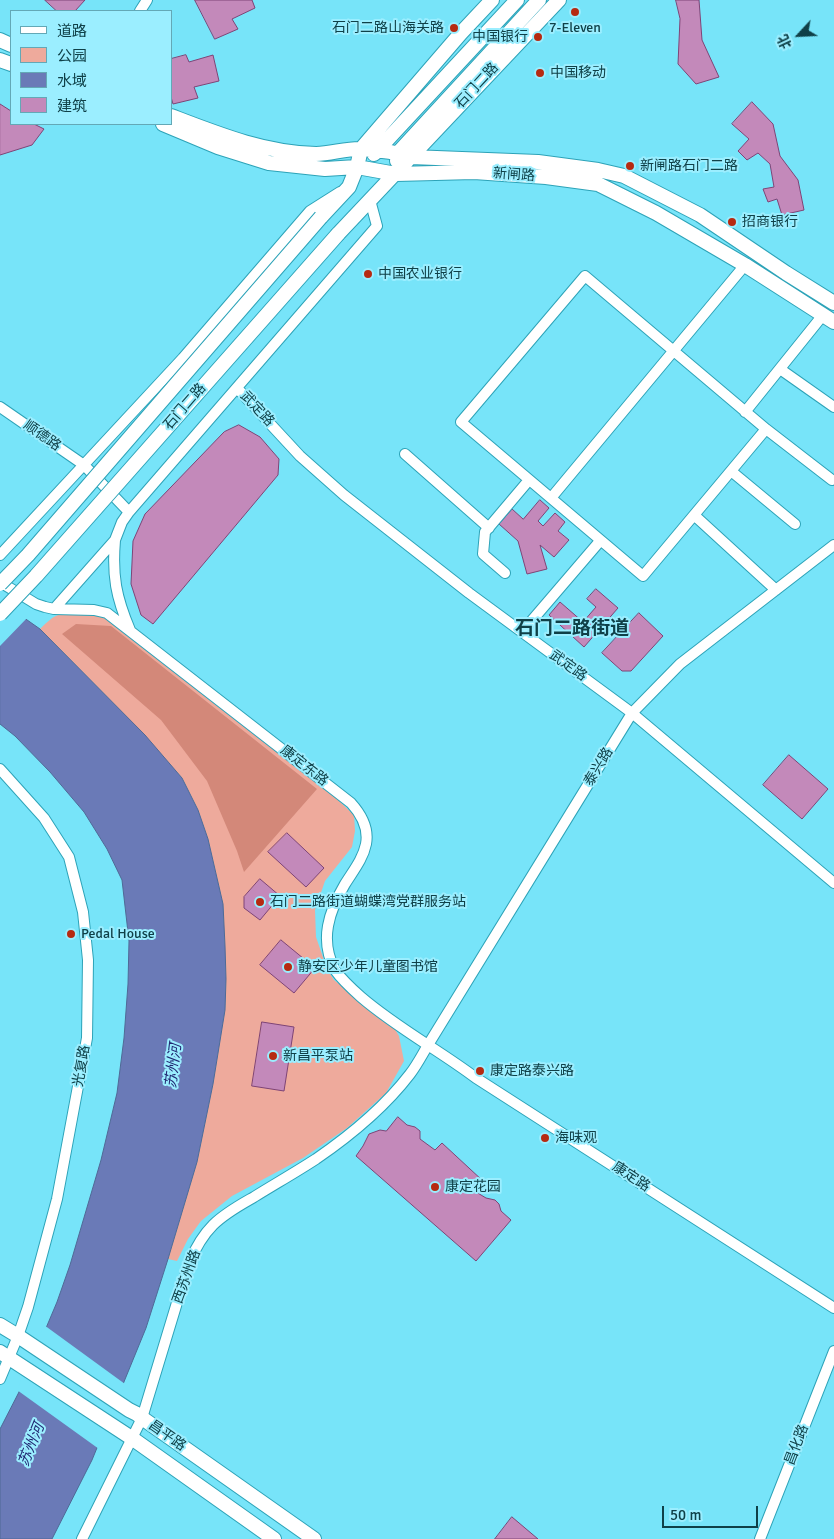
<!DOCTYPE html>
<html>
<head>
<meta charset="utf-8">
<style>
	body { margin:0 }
	#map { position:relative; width:834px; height:1539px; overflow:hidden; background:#77e4f9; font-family:Signika,"Noto Sans SC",sans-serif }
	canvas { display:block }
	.legend { position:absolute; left:10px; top:10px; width:162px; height:115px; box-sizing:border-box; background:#9beeff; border:1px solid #63a8b6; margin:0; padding:6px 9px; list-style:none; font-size:15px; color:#0f4048 }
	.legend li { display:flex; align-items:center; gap:10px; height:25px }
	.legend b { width:25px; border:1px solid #63a8b6 }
	.north { position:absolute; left:774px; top:10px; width:50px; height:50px; -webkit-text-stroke:4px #9beeff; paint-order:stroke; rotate:245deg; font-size:14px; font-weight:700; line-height:20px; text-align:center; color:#0f4048 }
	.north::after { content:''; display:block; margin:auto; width:18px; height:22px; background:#0f4048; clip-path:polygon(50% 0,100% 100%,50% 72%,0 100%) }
	.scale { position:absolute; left:662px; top:1506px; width:96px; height:22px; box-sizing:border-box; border:2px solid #0f4048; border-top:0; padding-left:6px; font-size:15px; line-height:18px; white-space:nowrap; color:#0f4048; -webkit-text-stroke:4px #9beeff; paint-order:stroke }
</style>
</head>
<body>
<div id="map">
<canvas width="834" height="1539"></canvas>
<ul class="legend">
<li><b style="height:6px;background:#fff"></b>道路</li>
<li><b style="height:14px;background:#eeaa9c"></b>公园</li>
<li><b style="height:14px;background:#6a7ab7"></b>水域</li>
<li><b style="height:14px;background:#c389ba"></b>建筑</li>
</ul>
<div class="north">北</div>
<div class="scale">50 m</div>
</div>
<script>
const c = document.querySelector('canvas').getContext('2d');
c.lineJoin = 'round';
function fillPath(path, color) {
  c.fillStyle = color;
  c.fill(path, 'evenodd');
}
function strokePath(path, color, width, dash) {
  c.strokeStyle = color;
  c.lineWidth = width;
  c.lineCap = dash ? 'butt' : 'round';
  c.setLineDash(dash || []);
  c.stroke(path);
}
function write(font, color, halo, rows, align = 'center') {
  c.font = font + ' Signika,"Noto Sans SC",sans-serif';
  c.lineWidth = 4;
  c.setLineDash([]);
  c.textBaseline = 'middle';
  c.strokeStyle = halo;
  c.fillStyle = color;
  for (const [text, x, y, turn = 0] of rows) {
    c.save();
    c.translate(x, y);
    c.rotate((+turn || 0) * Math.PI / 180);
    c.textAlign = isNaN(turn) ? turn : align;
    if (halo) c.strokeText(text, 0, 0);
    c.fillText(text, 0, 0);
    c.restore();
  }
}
fillPath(new Path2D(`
	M80 612 103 617 129 635 321 784 354 815 355 831 352 847 325 881 315 910 316 937 327 969 334 980 393 1026 399 1036 404 1061 386 1093 347 1128 303 1158 232 1196 201 1221 188 1239 177 1261 168 1259 197 1162 213 1084 225 1010 226 979 223 904 208 839 198 810 182 778 126 716 40 629C56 613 58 614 80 612Z`), '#eeaa9c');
fillPath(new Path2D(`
	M76 624 111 626 317 789 244 872 237 851 207 781 161 720 62 634Z`), '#d38879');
const water = new Path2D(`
	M0 601 40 629 145 735 182 778 198 810 208 839 223 904 225 946 226 979 225 1010 213 1084 197 1162 168 1259 146 1328 92 1460 52 1539H0V1429L19 1392 57 1302 70 1265 101 1160 117 1093 124 1038 128 984 129 941 122 880 107 849 84 812 50 772 15 736 0 724Z`);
fillPath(water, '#6a7ab7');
strokePath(water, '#4f6996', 1);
fillPath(new Path2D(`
	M0 598 28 617 0 646Z
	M44 1325 125 1384 99 1449 17 1390Z`), '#77e4f9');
const building = new Path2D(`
	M45 0H85L75 11H57Z
	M195 0H252L255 8 232 19 238 29 215 39Z
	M676 0H699L702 40 719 77 696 84 678 64 680 19Z
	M186 55 189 62 213 55 219 81 194 87 198 98 173 104 171 97V59Z
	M752 102 773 124 780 156 798 180 804 210 782 215 777 199 768 202 763 189 774 187 770 164 758 153 747 160 738 151 749 139 732 124Z
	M0 104 11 111V124H34L44 129 32 145 0 155Z
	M239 425 260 437 279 459 278 475 153 624 141 615 131 584 133 541 145 514 224 432Z
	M540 500 549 508 538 521 543 526 555 513 565 522 558 531 569 540 554 557 540 545 547 569 527 574 518 541 499 524 512 509 523 519Z
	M596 589 618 608 584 647 549 615 560 602 583 622 596 607 587 599Z
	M639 613 663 636 631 671H622L602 653Z
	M789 755 828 789 802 819 763 785Z
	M287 833 324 868 306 887 268 852Z
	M260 879 280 896 260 920 244 908V897Z
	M281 940 315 968 294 993 260 965Z
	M262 1022 294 1027 284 1091 252 1086Z
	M398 1117 407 1125 415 1127 420 1131V1139L435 1150 442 1143 483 1181 476 1192 486 1198 495 1200 499 1204 501 1211 511 1220 476 1261 356 1156 363 1146 369 1134 380 1130 386 1131Z
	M512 1517 538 1539H495Z`);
fillPath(building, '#c389ba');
strokePath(building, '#7e4476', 1);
const street = new Path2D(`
	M140 11 147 0
	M585 276 766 429 643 576 461 422Z
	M780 369 834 407
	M237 388 300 456 344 495 469 593 632 713 834 883
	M0 407 84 465 129 512
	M745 412 823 315
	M766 429 832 480
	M405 454 489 528
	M731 471 795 524
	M551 498 745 265
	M694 515 776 590
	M115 540C112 576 116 597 130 630
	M0 555 183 358 310 211 340 192
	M505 573 483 554 485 532 529 480
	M0 582 36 604 45 607 54 609 94 610 107 613 351 803C361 814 369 828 366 844 363 859 353 871 345 884 329 911 319 940 335 970 342 980 352 989 361 997 397 1028 439 1050 476 1078L834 1308
	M54 609 115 540 122 522 129 512 377 226 370 200
	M522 632 600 541
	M0 769 44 818 69 857 83 912 88 960 87 1038 57 1199 28 1307 18 1336 0 1379
	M82 1539 142 1418 189 1263C195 1249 202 1236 213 1225 225 1213 240 1205 254 1197 275 1184 296 1172 316 1159 351 1135 384 1108 410 1074 417 1065 422 1055 428 1045L632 713 680 664 834 545
	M760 1539 834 1351`);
const secondary = new Path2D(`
	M0 40 11 45
	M0 60 11 64
	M171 116C218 134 265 153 316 154 331 154 347 148 362 149 378 150 396 152 411 157L538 162 598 170 624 176 700 215 786 273 834 303
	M163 124 218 147 269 163 325 169 357 167 396 174 474 172 546 177 598 184 656 213 745 265 834 322
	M374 154 517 0
	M397 161 398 153 539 0
	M321 217 349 187 357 167 361 149 461 33 492 0
	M338 234 559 0
	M0 1325 18 1336 129 1410 137 1414 142 1418 314 1539
	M0 1352 133 1439 274 1539`);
strokePath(street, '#2da3b8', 12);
strokePath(secondary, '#2da3b8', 16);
strokePath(street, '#fff', 10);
strokePath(secondary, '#fff', 14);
const secondaryBridge = new Path2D(`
	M0 584 28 555 321 217
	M0 614 36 576 338 234`);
strokePath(secondaryBridge, '#2da3b8', 16, []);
strokePath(secondaryBridge, '#fff', 14);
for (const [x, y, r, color] of [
	[575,12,5,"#b62a11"],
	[454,28,5,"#b62a11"],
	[538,37,5,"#b62a11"],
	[540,73,5,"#b62a11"],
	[630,166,5,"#b62a11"],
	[732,222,5,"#b62a11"],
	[368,274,5,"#b62a11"],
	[260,902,5,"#b62a11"],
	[71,934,5,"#b62a11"],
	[288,967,5,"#b62a11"],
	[273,1056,5,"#b62a11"],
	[480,1071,5,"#b62a11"],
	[545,1138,5,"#b62a11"],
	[435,1187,5,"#b62a11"]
]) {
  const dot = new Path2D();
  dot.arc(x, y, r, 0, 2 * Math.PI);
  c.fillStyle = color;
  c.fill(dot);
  strokePath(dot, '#9beeff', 2);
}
write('14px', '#0f4048', '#9beeff', [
	["石门二路山海关路",444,28,"right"],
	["7-Eleven",575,28,"center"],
	["中国银行",528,37,"right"],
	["中国移动",550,73],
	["新闸路石门二路",640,166],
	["招商银行",742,222],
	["中国农业银行",378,274],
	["石门二路街道蝴蝶湾党群服务站",270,902],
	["Pedal House",81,934],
	["静安区少年儿童图书馆",298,967],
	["新昌平泵站",283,1056],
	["康定路泰兴路",490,1071],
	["海味观",555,1138],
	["康定花园",445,1187]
], 'left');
write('14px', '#0f4048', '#9beeff', [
	["石门二路",477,86,-47],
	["新闸路",514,175,4],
	["石门二路",185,407,-49],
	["武定路",257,409,47],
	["顺德路",42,436,35],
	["武定路",568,666,36],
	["康定东路",304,766,38],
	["泰兴路",599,767,-59],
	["光复路",82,1066,-80],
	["康定路",631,1177,33],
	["西苏州路",187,1277,-70],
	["昌平路",167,1436,35],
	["昌化路",797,1445,-69]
]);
write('italic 15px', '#212973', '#9beeff', [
	["苏州河",174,1066,-83],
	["苏州河",32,1445,-68]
]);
write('bold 19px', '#0f4048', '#9beeff', [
	["石门二路街道",572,629]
]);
</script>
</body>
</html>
